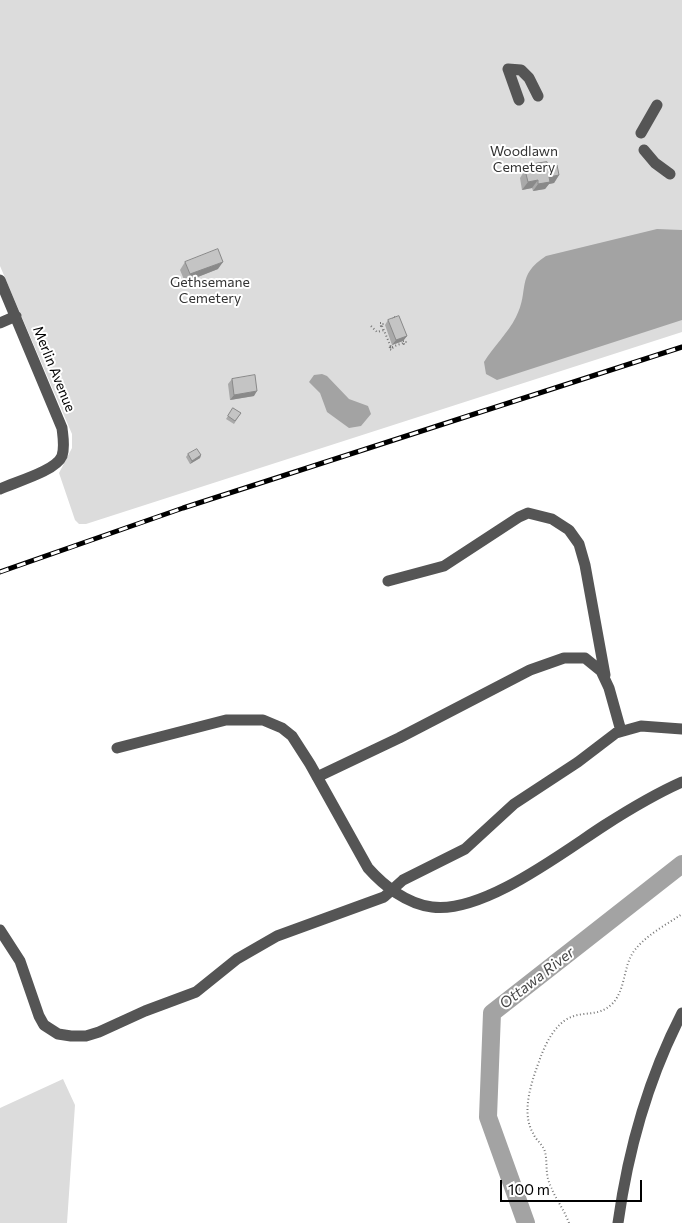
<!DOCTYPE html>
<html>
<head>
<meta charset="utf-8">
<style>
	body { margin:0 }
	#map { position:relative; width:682px; height:1223px; overflow:hidden; background:#fff; font-family:Commissioner,sans-serif }
	canvas { display:block }
	.scale { position:absolute; left:500px; top:1180px; width:142px; height:22px; box-sizing:border-box; border:2px solid #000; border-top:0; padding-left:6px; font-size:15px; line-height:18px; white-space:nowrap; color:#000; -webkit-text-stroke:4px #fff; paint-order:stroke }
</style>
</head>
<body>
<div id="map">
<canvas width="682" height="1223"></canvas>
<div class="scale">100 m</div>
</div>
<script>
const c = document.querySelector('canvas').getContext('2d');
c.lineJoin = 'round';
function fillPath(path, color) {
  c.fillStyle = color;
  c.fill(path, 'evenodd');
}
function strokePath(path, color, width, dash) {
  c.strokeStyle = color;
  c.lineWidth = width;
  c.lineCap = dash ? 'butt' : 'round';
  c.setLineDash(dash || []);
  c.stroke(path);
}
function write(font, color, halo, rows, align = 'center') {
  c.font = font + ' Commissioner,sans-serif';
  c.lineWidth = 4;
  c.setLineDash([]);
  c.textBaseline = 'middle';
  c.strokeStyle = halo;
  c.fillStyle = color;
  for (const [text, x, y, turn = 0] of rows) {
    c.save();
    c.translate(x, y);
    c.rotate((+turn || 0) * Math.PI / 180);
    c.textAlign = isNaN(turn) ? turn : align;
    if (halo) c.strokeText(text, 0, 0);
    c.fillText(text, 0, 0);
    c.restore();
  }
}
fillPath(new Path2D(`
	M0 0H682V332L86 524H79L75 520 59 473 72 448V434L0 266Z
	M63 1079 75 1105 67 1223H0V1108Z`), '#dcdcdc');
fillPath(new Path2D(`
	M657 229 682 230V320L497 380 486 374 484 362C493 347 508 333 516 317 530 290 515 276 546 256Z
	M322 374 327 376 349 399 368 406 371 414 361 426 349 428 327 412 320 393 309 382 314 375Z`), '#a3a3a3');
strokePath(new Path2D(`
	M526 1223 488 1117 492 1013 682 864`), '#a3a3a3', 18);
strokePath(new Path2D(`
	M394 317 396 318V320L393 319Z
	M380 323H383V325L381 326Z
	M371 326 377 332 384 330
	M382 326 391 347
	M403 341H406V343L404 344Z
	M390 347H393L392 350 389 349Z
	M392 347 403 343
	M569 1223C564 1209 554 1197 549 1182 545 1172 548 1159 544 1149 541 1143 535 1139 533 1133 520 1111 533 1078 541 1056 546 1043 554 1027 567 1019 583 1010 597 1018 612 1004 626 990 623 966 634 951 646 935 666 925 682 914`), '#777', 2, [1, 2.5]);
strokePath(new Path2D(`
	M519 100 508 69 521 70 529 78 538 96
	M641 133 657 105
	M644 150 655 163 670 174
	M0 280 62 428C63 437 65 447 62 456 56 471 15 482 0 489
	M0 323 16 316
	M388 581 444 566 519 517 528 513 552 519 569 530 579 544 585 565 605 675
	M117 748 226 720H263L282 728 292 736 310 764 368 868C384 886 407 904 432 907 483 914 563 852 605 825 630 809 655 794 682 782
	M317 777 399 738 530 670 564 658H585L601 671 609 688 621 731
	M0 930 20 961 39 1016 44 1025 58 1034 71 1036H86L99 1032 145 1011 196 992 237 959 277 936 384 897 403 880 465 849 514 804 578 762 616 733 641 726 682 729
	M618 1223C628 1150 648 1079 682 1013`), '#555', 11);
const rail = new Path2D(`
	M0 572 183 508 682 347`);
strokePath(rail, '#000', 5);
strokePath(rail, '#fff', 3, [9]);
fillPath(new Path2D(`
	M534 164 548 166 559 175 554 183 549 184 545 189 533 191 532 188 522 190 520 178 525 170 531 169Z
	M185 262 218 269 185 282 180 270Z
	M388 320 407 336 403 341 392 345 385 325Z
	M232 379 254 396 230 400 228 384Z
	M233 408 241 413 234 424 226 419Z
	M188 454 201 455 200 458 190 464 186 457Z`), '#a9a9a9');
fillPath(new Path2D(`
	M559 175 554 183 549 184 545 189 533 191 538 184 549 177Z
	M538 180 532 188 522 190 528 182Z
	M223 262 218 269 185 282 190 274Z
	M407 336 403 341 392 345 396 340Z
	M257 391 254 396 230 400 234 395Z
	M201 455 200 458 190 464 192 461Z`), '#898989');
const building = new Path2D(`
	M547 162 548 166 557 165 559 175 549 177 550 182 538 184V180L528 182 525 170 535 168 534 164Z
	M218 249 223 262 190 274 185 262Z
	M399 316 407 336 396 340 388 320Z
	M255 375 257 391 234 395 232 379Z
	M233 408 241 413 235 421 228 416Z
	M197 449 201 455 192 461 188 454Z`);
fillPath(building, '#c4c4c4');
strokePath(building, '#898989', 1);
write('14px', '#333', '#fff', [
	["Woodlawn",524,151],
	["Cemetery",524,167],
	["Gethsemane",210,282],
	["Cemetery",210,298]
]);
write('14px', '#000', '#fff', [
	["Merlin Avenue",54,369,68]
]);
write('italic 15px', '#444', '#fff', [
	["Ottawa River",537,978,-38]
]);
</script>
</body>
</html>
